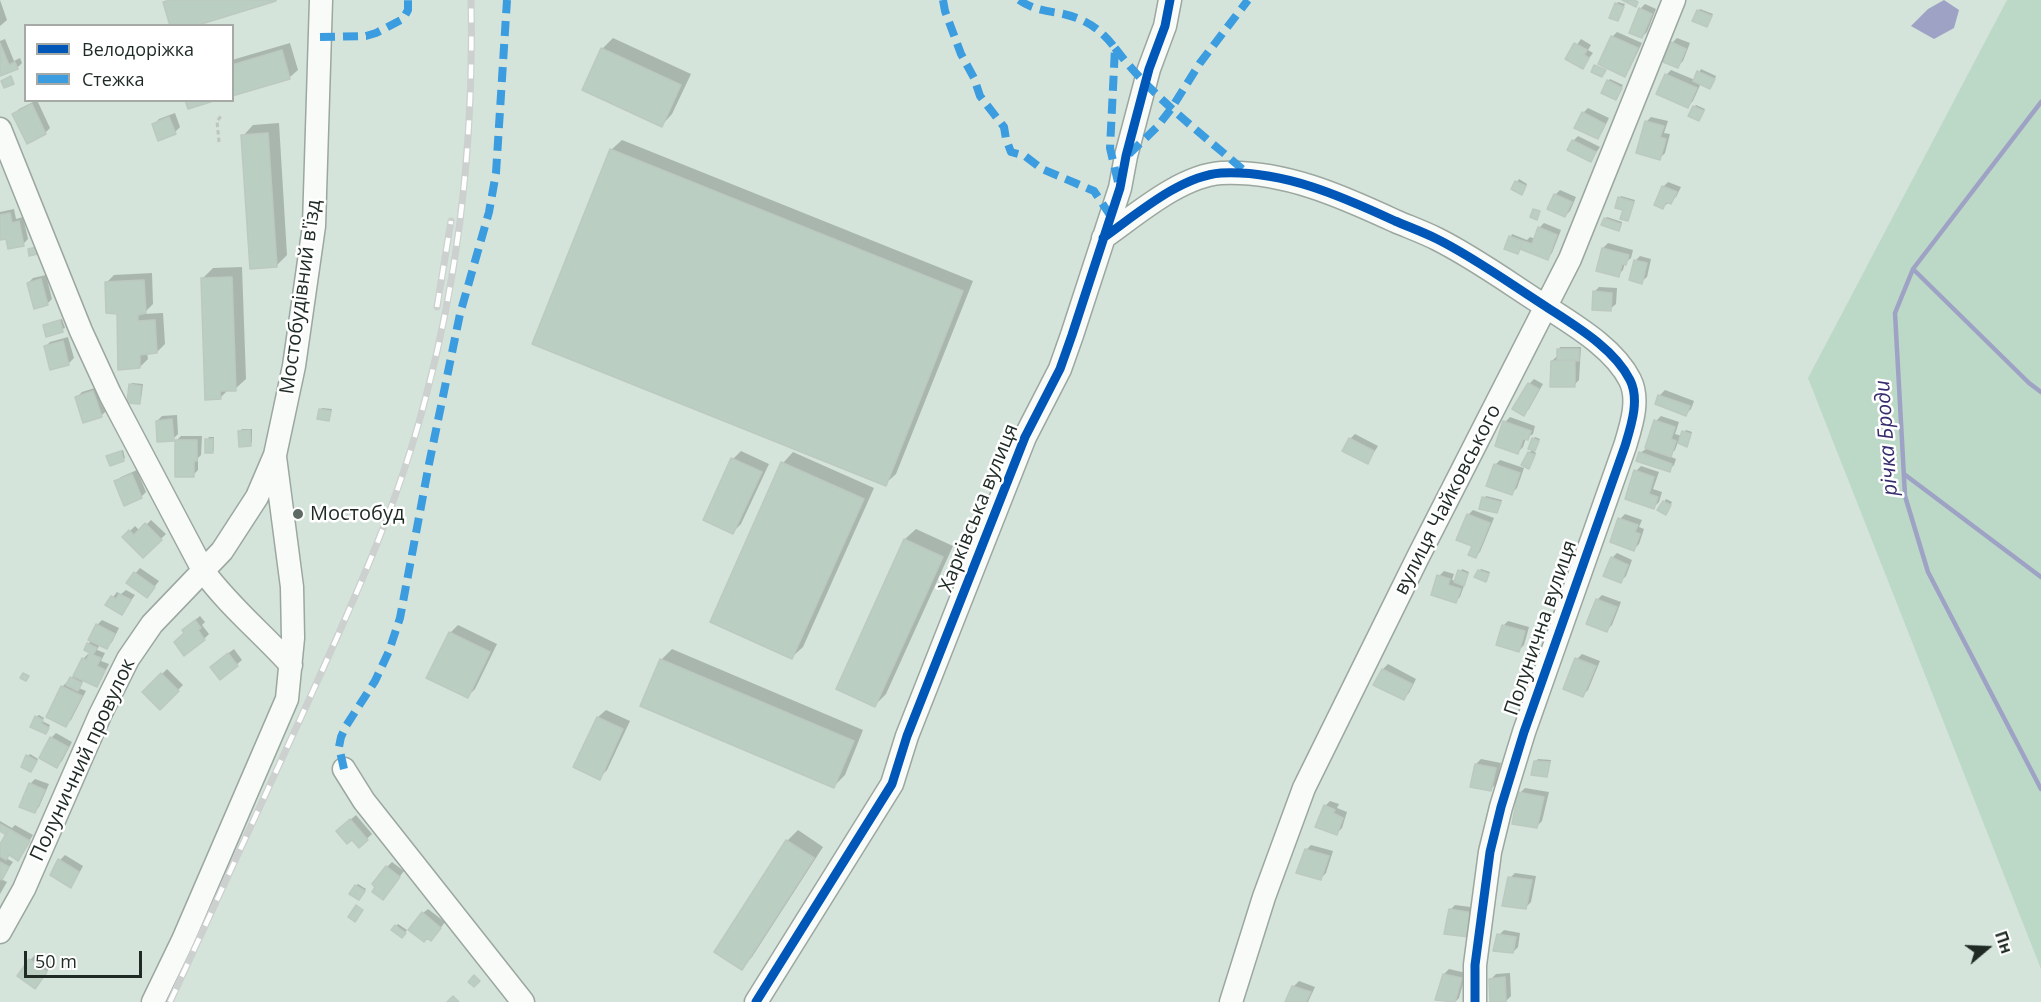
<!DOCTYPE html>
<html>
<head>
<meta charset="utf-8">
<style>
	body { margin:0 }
	#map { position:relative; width:2041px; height:1002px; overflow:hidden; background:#d4e4da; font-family:"Open Sans",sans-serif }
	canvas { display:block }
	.legend { position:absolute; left:24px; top:24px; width:210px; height:78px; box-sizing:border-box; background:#fff; border:2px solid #a5aaa7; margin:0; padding:8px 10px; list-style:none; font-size:18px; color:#1e2a23 }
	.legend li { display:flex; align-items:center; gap:12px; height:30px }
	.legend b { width:30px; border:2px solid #a5aaa7 }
	.north { position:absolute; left:1957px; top:918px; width:60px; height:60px; -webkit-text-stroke:4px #fff; paint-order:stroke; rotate:71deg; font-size:16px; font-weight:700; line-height:24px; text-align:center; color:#1e2a23 }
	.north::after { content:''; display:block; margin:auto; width:21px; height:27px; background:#1e2a23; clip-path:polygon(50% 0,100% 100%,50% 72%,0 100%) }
	.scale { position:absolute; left:24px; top:951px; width:118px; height:27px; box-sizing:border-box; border:3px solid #1e2a23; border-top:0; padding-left:8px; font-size:18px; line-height:21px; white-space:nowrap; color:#1e2a23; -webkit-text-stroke:4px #fff; paint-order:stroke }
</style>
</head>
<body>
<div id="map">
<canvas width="2041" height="1002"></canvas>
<ul class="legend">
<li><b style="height:8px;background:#0057b8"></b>Велодоріжка</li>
<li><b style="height:8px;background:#3c9ce0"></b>Стежка</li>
</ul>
<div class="north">Пн</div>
<div class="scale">50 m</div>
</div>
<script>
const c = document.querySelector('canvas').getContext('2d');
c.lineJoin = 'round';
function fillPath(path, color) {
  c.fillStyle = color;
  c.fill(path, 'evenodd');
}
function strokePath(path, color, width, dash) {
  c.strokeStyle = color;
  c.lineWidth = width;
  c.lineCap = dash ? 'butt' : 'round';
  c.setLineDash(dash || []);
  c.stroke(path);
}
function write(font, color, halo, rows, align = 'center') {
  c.font = font + ' "Open Sans",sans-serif';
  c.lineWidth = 5;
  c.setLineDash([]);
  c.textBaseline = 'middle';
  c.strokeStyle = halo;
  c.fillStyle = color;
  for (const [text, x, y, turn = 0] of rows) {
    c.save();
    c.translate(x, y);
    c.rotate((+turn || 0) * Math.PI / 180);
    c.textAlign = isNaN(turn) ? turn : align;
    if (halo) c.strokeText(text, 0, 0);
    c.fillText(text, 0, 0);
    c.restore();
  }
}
fillPath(new Path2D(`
	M2007 0H2041V969L1808 378Z`), '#bcd8c7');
fillPath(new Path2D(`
	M1944 0 1959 10 1954 28 1934 39 1911 26 1928 9Z`), '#9ea2c4');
fillPath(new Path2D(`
	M0 0 7 20 0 26Z
	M1618 2 1625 4 1619 17 1616 4Z
	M1645 4 1656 9 1647 32 1642 37 1640 9Z
	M1700 9 1713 14 1707 26 1698 11Z
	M1617 32 1642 43 1629 70 1624 75 1597 64H1600L1612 37Z
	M613 38 691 74 672 114 662 125 602 49Z
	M1677 38 1690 43 1683 61 1678 66 1672 43Z
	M5 39 14 61 20 58 22 63 17 68 0 75V41Z
	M1581 39 1591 45 1588 50 1593 53 1582 67 1567 59Z
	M290 43 298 70 290 77 232 94V60Z
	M1701 69 1716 76 1712 85 1701 83 1693 101 1688 106 1666 75 1671 70 1695 80Z
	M1610 79 1623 85 1617 96 1608 81Z
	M37 100 50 128 45 133 14 114 19 109Z
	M1696 105 1705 109 1699 119 1694 107Z
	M1588 108 1609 118 1602 132 1597 137 1583 113Z
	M175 113 180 127 175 132 154 124 159 119Z
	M1651 117 1668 121 1664 133 1670 134 1665 153 1660 158 1646 122Z
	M279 123 287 255 276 266 243 136 253 125Z
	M1578 136 1600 147 1591 160 1573 141Z
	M622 140 973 281 896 474 885 484 611 150Z
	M1519 179 1527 184 1524 191 1513 188Z
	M1668 182 1681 187 1676 197 1663 207V187Z
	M1560 190 1576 197 1570 211 1565 216 1555 195Z
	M1621 196 1635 200 1627 219 1619 198Z
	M14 209 16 219 23 217 28 239 23 244 7 237 0 239V212Z
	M1607 217 1622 222 1621 227 1619 229 1605 219Z
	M1544 223 1561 230 1552 253 1547 258 1521 248 1518 252 1506 248 1512 234 1527 240 1530 237 1535 239 1539 228Z
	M1608 243 1633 250 1631 258 1625 263 1623 270 1618 275 1603 248Z
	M1640 256 1651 259 1647 277 1641 282 1635 261Z
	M242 267 246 379 235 389 228 390 220 398 202 279 213 268Z
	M152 273 153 304 143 314 163 313 165 344 157 352H147L148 359 140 367 106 283 114 275Z
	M46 275 52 299 47 304 28 283 33 278Z
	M1599 287 1617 288 1616 304 1610 309 1594 292Z
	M62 319 65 328 47 335 44 325Z
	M68 337 74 358 69 363 51 368 45 347 50 342Z
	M1560 347H1581L1579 380 1574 385 1552 361 1557 356Z
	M1534 379 1543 384 1529 409 1524 414 1529 384Z
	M132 383 143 384 141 400 139 403 130 385Z
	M98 387 106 411 101 416 76 398 82 392Z
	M1665 390 1694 401 1691 409 1686 414 1657 404 1660 395Z
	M322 408 332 409 329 419 320 410Z
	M177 415 178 434 173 439 157 421 162 416Z
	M1661 416 1679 422 1675 434 1682 436 1686 430 1692 432 1688 443 1686 445 1678 442 1675 450 1669 456 1676 459 1674 465 1669 470 1640 453 1646 449 1656 421Z
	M1510 417 1535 426 1533 434 1526 438 1523 447 1518 452 1505 422Z
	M242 429H252V442L250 444 240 431Z
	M1355 434 1378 446 1368 462 1350 439Z
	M181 436H202L201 455 198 458V470L193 475 176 441Z
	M209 437H214V450L212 452 207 440Z
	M1535 437 1540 439 1533 451 1536 453 1530 465 1529 453 1533 449V439Z
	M123 450 125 458 123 460 108 456Z
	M741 451 769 464 741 524 733 532 705 519 733 459Z
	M793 452 874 488 803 647 792 657 783 463Z
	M1500 460 1524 468 1517 488 1512 493 1495 465Z
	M1641 466 1659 472 1653 489 1662 492 1659 502 1654 507 1636 471Z
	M137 470 146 492 141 497 116 482 121 477Z
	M1486 496 1502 500 1497 512 1484 498Z
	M1666 499 1672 502 1667 511 1659 510Z
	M1473 510 1494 518 1480 552 1475 557 1468 515Z
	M1625 514 1642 520 1639 527 1644 529 1639 544 1634 549 1620 519Z
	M151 520 166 534 143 556 124 537 135 526 140 531Z
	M916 529 953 546 886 694 875 705 905 539Z
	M1617 553 1632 560 1626 576 1621 581 1612 558Z
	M140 568 159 581 151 591 128 582Z
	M1462 569 1469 572 1460 597 1455 602 1439 576 1444 571 1454 574 1452 580 1456 581Z
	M1481 569 1490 572 1487 578 1479 571Z
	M126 590 135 595 122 613 107 605 117 592 121 594Z
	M1602 595 1621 602 1612 625 1607 630 1597 600Z
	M200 616 205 622 202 625 209 634 204 639 186 633 189 625Z
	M102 620 119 628 112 642 107 647 100 644 97 650 105 653 101 661 109 664 101 680 96 685 84 679 79 688 86 691 71 720 66 725 62 687 67 682 69 683 73 676 75 677 83 659 88 654 90 655 92 652 88 644 92 640 97 625Z
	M1508 621 1529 627 1524 645 1519 650 1503 626Z
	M458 625 497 644 475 689 468 696 450 633Z
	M234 649 242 660 221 678 217 662Z
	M672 649 863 730 845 775 834 786 661 660Z
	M1582 654 1600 661 1588 690 1583 695 1577 659Z
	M1388 664 1416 679 1409 693 1404 698 1375 685 1383 669Z
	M167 669 183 685 160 708 144 692Z
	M606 710 630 721 607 770 599 778 575 767 598 717Z
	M39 715 44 718 42 721 50 725 46 733 36 717Z
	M56 733 72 742 62 761 57 766 51 738Z
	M30 754 38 759 31 770 28 756Z
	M1481 759 1501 763 1496 784 1491 789 1476 764Z
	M1538 759 1551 760 1547 776 1536 761Z
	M35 779 49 784 39 807 34 812 30 784Z
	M1525 788 1549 792 1542 821 1537 826 1520 793Z
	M1330 801 1339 804 1337 808 1347 812 1342 828 1337 833 1325 806Z
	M356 815 372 834 359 846 343 826Z
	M0 821 12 828 15 825 33 835 18 859 10 854 6 858 13 862 1 879 7 882 0 894V847L8 834 0 830Z
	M798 830 823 847 752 957 742 968 716 951 787 841Z
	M1311 845 1333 851 1326 873 1321 878 1306 850Z
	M65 855 83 866 75 881 70 886 60 860Z
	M392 862 404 871 387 893V867Z
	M1515 873 1536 876 1531 902 1526 907 1510 878Z
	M358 884 366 889 361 896 356 886Z
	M1455 905 1478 908 1468 936 1450 910Z
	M428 909 445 922 436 934 423 913Z
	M398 924 407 930 402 936 393 930Z
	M1504 930 1520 933 1518 947 1513 952 1499 935Z
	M35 955 50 967 40 982 30 960Z
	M1449 969 1466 973 1459 998 1455 1002 1437 999 1444 974Z
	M1510 973 1511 996 1506 1001 1491 979 1496 974Z
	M1299 981 1315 987 1308 1002 1287 1001 1294 986Z`), '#0003');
strokePath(new Path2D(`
	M2041 102 1913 269 1895 313 1905 496 1928 572 2041 789
	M1913 269 2029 383 2041 392
	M1904 474 2041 577`), '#9ea2c4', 4.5);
const building = new Path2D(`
	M170 0H276V1L195 26H170L163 2Z
	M1622 0H1634L1638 2 1636 7Z
	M1615 3 1624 7 1618 21 1609 18Z
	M1639 8 1652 14 1642 38 1629 33Z
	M1697 10 1712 16 1707 27 1692 21Z
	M1611 36 1638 48 1625 77 1598 64Z
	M1671 42 1686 49 1678 68 1663 62Z
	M0 43 9 65 15 62 18 69 0 76Z
	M1574 43 1587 50 1584 55 1589 58 1583 69 1565 59Z
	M601 48 681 85 662 127 582 90Z
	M282 50 290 79 232 96V65Z
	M1594 65 1606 70 1602 77 1591 72Z
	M1697 71 1715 79 1710 89 1693 81Z
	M1665 74 1697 88 1688 108 1656 94Z
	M11 76 14 84 4 88 1 81Z
	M1607 80 1622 88 1616 100 1601 93Z
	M185 100H217L188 109Z
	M32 104 46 134 27 144 12 114Z
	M1693 106 1704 111 1699 121 1688 116Z
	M1582 112 1605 124 1598 139 1574 128Z
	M169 117 176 134 158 141 152 124Z
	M1645 121 1664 126 1660 137 1666 139 1660 160 1636 153Z
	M268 133 277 267 250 269 241 135Z
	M1572 140 1596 152 1591 162 1567 150Z
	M610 149 963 291 886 486 532 344Z
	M1515 181 1526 186 1522 195 1511 189Z
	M1662 186 1677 192 1671 204 1666 202 1663 209 1654 205Z
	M1554 194 1572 202 1565 217 1547 209Z
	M1618 197 1634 202 1628 221 1620 219 1623 210 1615 208Z
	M1533 209 1540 211 1537 220 1530 217Z
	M10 213 12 223 19 221 24 246 8 249 6 239 0 240V215Z
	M1604 218 1621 224 1619 231 1601 225Z
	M1538 227 1557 235 1548 260 1520 249 1523 241 1532 244Z
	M1509 236 1523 241 1518 254 1504 249Z
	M41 246 42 253 29 256 28 249Z
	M1602 248 1629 255 1626 265 1622 264 1619 277 1596 271Z
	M1634 260 1647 263 1642 284 1629 280Z
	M232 277 236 391H220L221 399 205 400 201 278Z
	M41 279 48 305 34 309 27 283Z
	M144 280 146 313 138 315V321L155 320 157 353 140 355V368L118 370 117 314 106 313 105 282Z
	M1593 291 1612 293 1611 311 1592 310Z
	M60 320 63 332 46 337 43 325Z
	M63 341 69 365 50 370 44 346Z
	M1557 349H1579V361L1557 360Z
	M1575 360V387H1550L1551 361Z
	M1528 383 1539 389 1524 416 1512 409Z
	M129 384 141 386 140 404 127 403Z
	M93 391 102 417 83 423 75 397Z
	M1658 395 1690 406 1686 416 1655 404Z
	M319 409 331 411 329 421 317 419Z
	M172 419 174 441 157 442 156 421Z
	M1654 420 1675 427 1671 439 1676 441 1671 457 1645 448Z
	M1503 421 1531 431 1528 440 1523 439 1518 454 1495 446Z
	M250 430 251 446 239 447 238 431Z
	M1682 431 1691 434 1687 447 1678 443Z
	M1349 438 1374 451 1368 464 1342 451Z
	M1532 438 1539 441 1535 451 1528 449Z
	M205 439H213V453H205Z
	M175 440H197V461H194V477H175Z
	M121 451 124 461 110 466 106 456Z
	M1528 452 1535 455 1529 469 1521 465Z
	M1639 452 1672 464 1670 472 1636 461Z
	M731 458 762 472 733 534 703 520Z
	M781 462 864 499 792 659 710 622Z
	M1494 464 1520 473 1512 495 1486 486Z
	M1634 470 1654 477 1649 494 1658 497 1654 509 1625 499Z
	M132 474 142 498 124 506 114 481Z
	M1482 497 1501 502 1497 513 1479 509Z
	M1663 501 1671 505 1666 515 1657 510Z
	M1467 514 1490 523 1476 558 1468 555 1472 546 1456 540Z
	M1618 518 1638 525 1635 532 1640 534 1634 551 1610 542Z
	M145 523 162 540 143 558 122 537 129 530 134 535Z
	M904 539 943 557 875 707 836 689Z
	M1611 557 1628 565 1621 583 1603 576Z
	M1458 570 1468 574 1464 586 1454 582Z
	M1478 570 1489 574 1486 582 1474 577Z
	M134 572 155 587 147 598 126 583Z
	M1437 575 1450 579 1448 585 1461 589 1456 603 1431 595Z
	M119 594 131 600 122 615 105 605 111 596 116 599Z
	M1596 599 1617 607 1607 632 1586 624Z
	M195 620 201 628 198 630 205 640 184 656 174 642 184 633 182 630Z
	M96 624 115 634 107 649 88 640Z
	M1502 625 1525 631 1519 652 1496 645Z
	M449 632 490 652 468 698 426 678Z
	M87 643 97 648 93 655 101 658 97 666 105 670 97 687 73 676 82 658 86 660 90 653 84 650Z
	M228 653 238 666 220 680 210 667Z
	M1575 658 1596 666 1583 697 1563 689Z
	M660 659 854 741 834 788 640 706Z
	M1382 669 1412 684 1404 700 1373 685Z
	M23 673 29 676 26 681 20 678Z
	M161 673 179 691 160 710 142 692Z
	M70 677 82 683 78 691 66 685Z
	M61 686 82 696 66 727 46 717Z
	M35 716 43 720 41 723 49 728 46 734 30 727Z
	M597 717 623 729 600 780 573 767Z
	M50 737 68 747 57 768 39 758Z
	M26 755 37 761 31 772 21 767Z
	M1534 761 1550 762 1547 777 1531 775Z
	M1475 764 1496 768 1491 791 1470 787Z
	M29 783 45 790 35 813 19 807Z
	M1518 792 1544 797 1537 828 1512 824Z
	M1324 805 1335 810 1333 813 1343 818 1337 835 1315 827Z
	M350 819 368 840 359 848 352 840 347 844 336 831Z
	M0 824 9 829 6 835 0 831Z
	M9 829 30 841 18 861 9 855 6 860 0 856V844Z
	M786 840 814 858 742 970 714 952Z
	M1305 849 1329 856 1321 880 1296 873Z
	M58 859 79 872 71 888 50 875Z
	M0 862 9 867 2 880 0 879Z
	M386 866 400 877 383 900 372 892 375 887 372 884Z
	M1508 877 1532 880 1526 909 1502 906Z
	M355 885 365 891 359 900 349 894Z
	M356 905 363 910 355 922 348 917Z
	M1449 909 1474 913 1469 937 1444 934Z
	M422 912 441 928 431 941 427 938 424 942 408 930Z
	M395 925 406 933 402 938 391 930Z
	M1497 934 1516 937 1513 953 1493 951Z
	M29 959 47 972 35 989 17 976Z
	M1443 974 1462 978 1455 1002 1435 1000Z
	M474 975 480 981 474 987 468 982Z
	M1505 977 1506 1002H1490L1489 979Z
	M1292 986 1311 992 1306 1002H1285Z
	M453 996 459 1002H447Z`);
fillPath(building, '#bbcec2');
strokePath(building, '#bcc9c1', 1.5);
const minor = new Path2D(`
	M0 129 81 331 110 394 204 572C229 606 263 634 291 665
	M1103 238C1136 215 1180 176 1221 173 1283 170 1341 196 1395 221 1409 227 1423 232 1437 239 1475 258 1509 283 1545 306 1574 325 1614 348 1630 380 1640 400 1631 426 1625 446L1524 732 1501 807 1490 852 1475 965V1002
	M344 769 364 801 523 1002
	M0 932 24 889 100 715 128 659 152 624 222 551 257 497 275 455 294 366 314 226 321 0
	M153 1002 183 940 287 699 293 638 292 587 275 457
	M756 1002 892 784 907 736 1025 437 1060 369 1072 335 1120 188 1126 156 1149 69 1165 26 1170 0
	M1231 1002 1264 897 1304 788 1418 557 1570 259 1674 0`);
strokePath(minor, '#9ba7a0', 25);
strokePath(new Path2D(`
	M219 142 217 121 222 115`), '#bec4c0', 3, [4.5, 3]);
strokePath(minor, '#f9fbf9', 22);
const rail = new Path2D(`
	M437 307 451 221
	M170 1002C216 902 262 802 308 702 352 604 398 505 425 400 460 270 474 134 471 0`);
strokePath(rail, '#ccd0ce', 7);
strokePath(rail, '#fff', 4.5, [14]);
strokePath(new Path2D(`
	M943 0 945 11 961 54 974 78 980 96 1004 127 1006 139 1011 152 1025 156 1042 169 1094 191 1110 215
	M1019 0C1032 9 1045 11 1059 13 1084 18 1100 28 1115 48L1110 148 1118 182
	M320 37 366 36 376 33 403 19 408 10V0
	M1115 48C1152 97 1201 133 1247 173
	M1129 154 1157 127 1171 109 1200 63 1248 0
	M344 769 339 747 341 737 346 726 375 681 389 651 400 618 429 464 460 314 489 212 496 173 507 0`), '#3c9ce0', 8, [15, 8]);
strokePath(new Path2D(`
	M1103 238C1136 215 1180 176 1221 173 1283 170 1341 196 1395 221 1409 227 1423 232 1437 239 1475 258 1509 283 1545 306 1574 325 1614 348 1630 380 1640 400 1631 426 1625 446L1524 732 1501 807 1490 852 1475 965V1002
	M756 1002 892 784 907 736 1025 437 1060 369 1072 335 1120 188 1126 156 1149 69 1165 26 1170 0`), '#0057b8', 9);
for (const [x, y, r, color] of [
	[298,514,6,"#5e6b63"]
]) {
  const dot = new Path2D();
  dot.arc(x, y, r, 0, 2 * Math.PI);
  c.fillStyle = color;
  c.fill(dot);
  strokePath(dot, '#fff', 2);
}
write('20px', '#1e2a23', '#fff', [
	["Мостобудівний в'їзд",301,297,-82],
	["вулиця Чайковського",1448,500,-63],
	["Харківська вулиця",979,508,-68],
	["Полунична вулиця",1541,628,-71],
	["Полуничний провулок",83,760,-65]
]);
write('20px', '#1e2a23', '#fff', [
	["Мостобуд",310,514]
], 'left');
write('italic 21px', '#352d6e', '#fff', [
	["річка Броди",1887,438,-94]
]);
</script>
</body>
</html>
